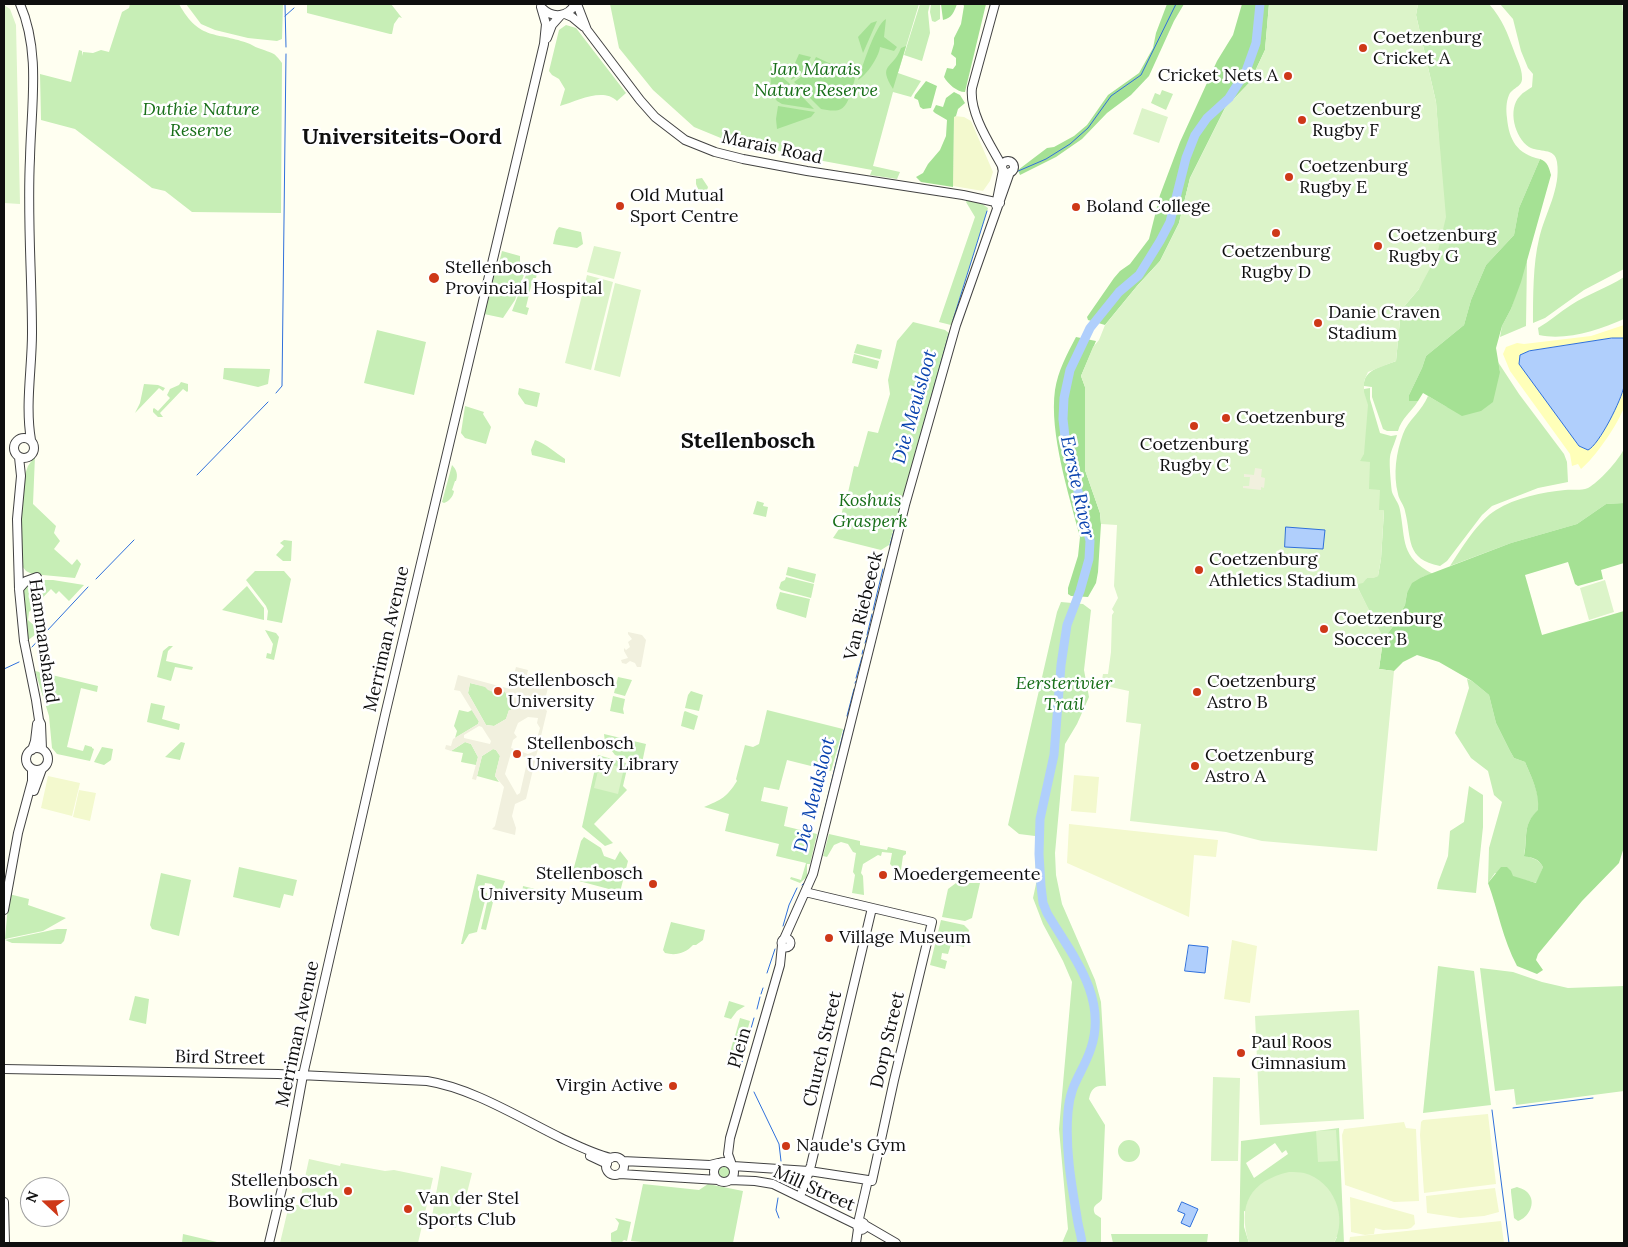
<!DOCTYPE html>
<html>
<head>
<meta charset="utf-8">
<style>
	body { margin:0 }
	#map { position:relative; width:1628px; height:1247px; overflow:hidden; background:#fffff1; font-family:Lora,serif }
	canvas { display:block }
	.frame { position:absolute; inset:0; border:5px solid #0f0f0f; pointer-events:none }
	.north { position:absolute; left:20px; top:1177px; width:50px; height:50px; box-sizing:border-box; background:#fff; border:1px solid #9f9f9f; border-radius:50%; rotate:291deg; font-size:14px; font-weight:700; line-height:20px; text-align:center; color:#0f0f0f }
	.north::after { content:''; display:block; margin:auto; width:18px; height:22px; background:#ce3818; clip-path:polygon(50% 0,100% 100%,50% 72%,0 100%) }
</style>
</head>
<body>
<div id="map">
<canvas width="1628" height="1247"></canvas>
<div class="frame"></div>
<div class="north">N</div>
</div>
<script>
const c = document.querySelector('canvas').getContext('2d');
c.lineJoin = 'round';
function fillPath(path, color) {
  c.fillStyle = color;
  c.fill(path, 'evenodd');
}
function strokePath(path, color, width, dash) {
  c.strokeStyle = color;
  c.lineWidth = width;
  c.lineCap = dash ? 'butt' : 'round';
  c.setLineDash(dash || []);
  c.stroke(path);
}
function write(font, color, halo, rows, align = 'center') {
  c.font = font + ' Lora,serif';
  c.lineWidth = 5;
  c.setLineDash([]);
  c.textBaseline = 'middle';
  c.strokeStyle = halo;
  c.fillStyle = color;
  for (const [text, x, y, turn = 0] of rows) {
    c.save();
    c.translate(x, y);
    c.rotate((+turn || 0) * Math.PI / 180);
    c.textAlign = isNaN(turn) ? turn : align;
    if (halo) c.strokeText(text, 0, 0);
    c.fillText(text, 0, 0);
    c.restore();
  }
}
fillPath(new Path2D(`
	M954 116 964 117 971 121 993 172 990 181 983 191 953 186Z
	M1074 775 1099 777 1096 813 1071 811Z
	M48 776 80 783 72 816 41 808Z
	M79 790 96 793 90 821 73 817Z
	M1069 824 1218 840 1216 857 1194 855 1189 917 1067 863Z
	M1232 940 1257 946 1250 1003 1224 999Z
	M1488 1114 1496 1184 1424 1193 1420 1135 1421 1122 1423 1120Z
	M1404 1122 1406 1128 1416 1129 1419 1201 1394 1202 1345 1185 1342 1135 1344 1129Z
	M1495 1188 1499 1212 1484 1216 1460 1218 1427 1213 1426 1196Z
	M1350 1197 1414 1215 1415 1224 1411 1228 1407 1229 1383 1230 1375 1228 1374 1234 1365 1235 1351 1232Z
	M1501 1221 1504 1243H1349L1350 1237Z`), '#f3f9ce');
fillPath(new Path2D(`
	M130 4H179C200 42 217 31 250 44 254 46 257 48 261 49 274 54 274 52 282 63L281 213 192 212 165 191 152 188 75 129 41 120 40 74 71 82 79 50 82 51V56L83 52 93 53 101 50 109 52 122 12 129 8Z
	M186 4H283L282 39 277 41 248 38 215 30 201 24Z
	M307 4H391L402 18 399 17 394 24 392 34H390L307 13Z
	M610 4H919L898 73 921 81 911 97 893 92 873 166 900 172 897 179 870 175 872 170 807 158 746 143 743 149 741 142 739 141 735 148H733L734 141H728L694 127 653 90 619 48Z
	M920 4H930L928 12 930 33 922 61 904 55Z
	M931 4H940V19L935 22 932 21 930 12Z
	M1418 4H1489C1503 20 1507 32 1514 51 1517 60 1522 68 1522 77 1523 87 1513 87 1509 95 1506 102 1506 110 1507 118 1509 140 1517 154 1540 159L1519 208 1514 235 1486 265 1471 300 1464 325 1426 356 1422 368 1409 395V401H1418C1412 411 1401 419 1398 431H1387L1383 429 1372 397V387L1364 386C1363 369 1384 366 1396 361L1401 310 1419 289 1439 144 1436 102 1416 15Z
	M1500 4H1622L1624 21V269L1584 290 1545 318 1533 323C1533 298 1533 263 1539 239 1545 213 1561 189 1557 162 1555 147 1539 153 1529 147 1515 138 1507 109 1520 96 1523 92 1528 90 1532 87L1533 74 1528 68 1521 51 1513 19Z
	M566 25 576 28 626 93 617 101C603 87 577 101 560 106L565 89 559 79 552 75 549 71 559 30Z
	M1162 90 1173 94 1166 110 1151 103 1155 93 1160 95Z
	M702 178 708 187 705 197 700 194 696 184V179Z
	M967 200 981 203 988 208 951 325 939 322 975 217 966 202Z
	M559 227 581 232 583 244 577 248 553 244 556 231Z
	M502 251 520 256V263L525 272 515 300 503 318 484 314 496 265 499 263Z
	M1527 259 1526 326 1500 337 1502 326 1511 309Z
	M532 269 538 270 536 278H533L526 307 529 308 527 315 512 311 526 275Z
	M1624 277V319C1599 330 1566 341 1539 335L1538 328C1550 321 1560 312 1571 305 1588 294 1607 288 1624 277Z
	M913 322 945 330 949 333 889 545 881 550 833 538 839 529 844 501 847 497 854 466 858 467 868 431 878 433 890 394 888 380 897 341Z
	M377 330 426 342 414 395 364 383Z
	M857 344 882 350 880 359 854 353Z
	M854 354 879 361 877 369 852 363Z
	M1498 362 1519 394 1564 454 1567 462 1568 482 1538 488 1492 506 1482 515 1447 561 1440 566C1405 559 1412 539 1405 511 1404 505 1399 500 1398 494 1393 474 1396 453 1403 434 1408 420 1422 411 1428 396L1447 407 1500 372Z
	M224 368 270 369 268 384 258 387 223 379Z
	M181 382 188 384V391L187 392 183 389 160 413 163 417H158L153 412V409L154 408 158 411 170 398 167 395 170 389 179 385Z
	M144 384 158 385 165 388 163 391 159 388 135 413 140 403Z
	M519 388 540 393 537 407 525 404 518 394Z
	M1370 388V399L1380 433 1391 436 1397 435C1395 443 1391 450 1390 457 1389 464 1391 485 1392 492 1394 498 1399 503 1400 510 1406 542 1400 556 1433 574L1422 577 1407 593 1405 605 1394 625 1383 640 1357 586V584L1367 578 1378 576 1381 559 1384 511 1379 510 1369 489 1360 461 1364 389Z
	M465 406 484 412 483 414 491 427 486 444 465 438 461 433Z
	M535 440C545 443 556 453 565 459V463L532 455 531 450Z
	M1624 449V503L1606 504 1577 524 1511 543 1450 566C1461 549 1478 521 1496 510 1515 498 1543 492 1565 490 1573 489 1580 491 1588 488 1599 482 1618 461 1624 449Z
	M35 456 33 504 56 526 54 533 60 541 54 549 72 565 77 559 81 564 75 578 32 574 26 571 22 566 21 525 24 477 28 466Z
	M452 465C457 470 458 475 456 481H455L452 490 454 491C453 497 449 501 444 503L442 502Z
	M757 501 764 503 763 506 768 507 766 517 753 514Z
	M284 540 292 541 291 561H283L276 555 284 546 280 543Z
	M788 567 816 574 814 583 786 575Z
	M255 571H284L291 579 282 623 267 620 268 611 266 606 246 580Z
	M786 577 814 584 811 598 781 590 779 588 781 582 785 580Z
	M35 580H53L84 585 69 601 59 591 56 594 51 589 29 612 28 620 40 631 27 641 23 591 25 586Z
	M247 586 264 608V620L222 610Z
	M780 592 810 599 806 618 777 609 776 605Z
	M1061 602 1083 604 1091 610 1084 670 1089 697 1077 724 1065 744 1055 853 1056 875 1062 904 1095 980 1101 1002 1106 1086C1095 1085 1091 1089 1089 1099L1105 1125 1102 1199C1099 1205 1091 1204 1095 1214L1101 1218V1243H1062L1068 1229 1059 1129 1072 982 1063 961 1043 924 1033 898 1036 884 1035 836 1019 834 1008 825 1057 612Z
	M265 630 276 633 279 637 274 660 266 658 267 653 271 654 273 644Z
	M169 646H173L168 651 166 661 193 667 192 670 175 667 171 681 157 677 163 651Z
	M35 671 98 686 97 692 81 688 67 747 83 751 85 745 92 747V748L94 749 90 761 57 754 52 748 49 716Z
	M618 677 632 680 625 696 614 693Z
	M1467 679 1472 681 1489 695 1496 723 1510 751 1514 758 1525 762C1531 776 1540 794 1539 810 1522 824 1528 836 1524 855 1533 859 1538 858 1543 867L1537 883 1495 873 1488 883 1489 848 1502 802 1494 795 1488 771 1471 758 1455 733 1469 688Z
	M470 683 505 691 512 706 511 710H509L506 719 494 726 486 725 468 693Z
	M691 691 703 695 699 711 685 708 688 695Z
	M613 696 625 699 623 709 624 714 610 711Z
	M151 703 165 706 162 719 180 724 179 730 147 722Z
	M459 710 468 712 472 710 479 721 478 724 455 738 457 731 454 726Z
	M767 710 843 729 831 771 787 760 779 790 764 787 761 801 788 807 784 826 817 834 810 864H807V877L800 883 790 879 791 877 801 880 806 863 776 856 779 844 725 831 729 814 704 807C721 800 727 797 737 781L736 779 745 745 753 747 759 744Z
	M685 711 698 716 694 730 681 726 684 712Z
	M604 734 646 744 642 763 615 755 605 742Z
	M181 742 185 743 180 760 165 757Z
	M465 742 471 744 478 757 476 765 461 762 463 753 451 751Z
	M102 747 113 749 111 760 104 765 94 762Z
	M493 749 496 750 500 756 495 776 499 782 477 776 482 756Z
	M598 755 626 763 625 768 627 769 623 786 627 790 594 824 613 843 605 846 582 827Z
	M1469 786 1483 795V827L1476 893 1437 889 1438 883 1448 856 1450 831 1464 822Z
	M829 834 860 841V845L887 850 888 847 906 851V854L903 856 901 870H896L890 864 892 853 882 852 881 856 878 855 863 864 861 873 863 876 864 895 852 893 855 875 853 872 856 853 853 852 848 844 841 842 834 845 827 857 823 856Z
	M584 837 601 848 604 856 615 860 620 851 628 861 620 892 579 881 573 871 581 841Z
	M239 867 297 880 293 896 284 894 280 908 233 897Z
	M161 873 191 880 179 936 152 929 150 925Z
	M477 874 505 881 501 891 494 889 492 884 485 883 483 892 487 893 477 932 469 934 463 944H461Z
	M956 883H980L972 918 965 921 942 917 948 889Z
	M523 886 551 893 550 897 535 893 530 898 522 895Z
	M493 891 501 893 500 899 494 898 486 930 481 929 489 894Z
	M9 894 29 899 28 905 66 918 43 931 5 939Z
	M941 920 964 925 969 930 964 947 951 944 948 954 942 953 941 959 947 961 945 969 930 965Z
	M671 922 705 930 703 940 696 945H693C686 953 676 956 665 953L663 950Z
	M57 929H67L64 941 61 944 12 943 5 940Z
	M1438 966 1474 971 1491 1105 1423 1113Z
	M1480 968 1513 972 1542 982 1568 988 1624 986V1091L1516 1105 1514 1089 1495 1091Z
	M135 996 149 999 146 1024 129 1020Z
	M729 1001 745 1006 737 1011 731 1019 724 1017Z
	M740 1018 750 1021 745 1038 735 1036Z
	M734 1038 744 1041 739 1059 729 1056Z
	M1339 1128 1344 1243H1334L1337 1237 1244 1211V1227L1249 1243H1239L1241 1141ZM1275 1143 1282 1153 1286 1150 1288 1154 1254 1178 1246 1163Z
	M1118 1151a11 11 0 1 1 22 0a11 11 0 1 1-22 0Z
	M717 1171a7 7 0 1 1 14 0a7 7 0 1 1-14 0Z
	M643 1184 699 1190 708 1184 743 1191 733 1243H652L631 1241Z
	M1517 1187C1520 1188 1526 1190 1528 1193 1537 1203 1528 1218 1518 1221L1514 1218 1511 1192V1189Z
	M615 1218 631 1222 627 1241 624 1240 621 1243H613L611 1241V1233L617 1230 619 1223Z
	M183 1234 217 1242V1243H182Z
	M1111 1234H1208L1207 1243H1113Z`), '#c7eeb6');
fillPath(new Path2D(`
	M941 4H957C954 12 952 18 943 20Z
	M963 4H986L965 92C957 92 948 84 944 77L947 68 953 69 956 65V58L951 54 954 44V38L961 24 964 6Z
	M1167 4H1184L1174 21 1149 76 1131 95 1107 113 1082 139 1056 157 1020 175 1018 170 1047 148 1054 147 1074 136 1087 125 1108 95 1139 73 1153 48 1156 33Z
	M1242 4H1269L1265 50 1250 82 1225 108 1190 178 1179 223 1160 261 1137 286 1105 325 1088 320 1087 317 1114 278 1120 271 1130 264 1149 239 1160 195 1180 142 1217 61 1233 35Z
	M886 19 884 37 897 47 894 51 880 47C879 57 866 76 858 80 862 68 875 25 886 19Z
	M877 21 863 53 858 37 871 23Z
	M906 46 893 89C877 63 893 70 901 48Z
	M799 54 811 57 801 74 791 80 795 63Z
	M816 57 831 64 857 71C854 80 850 105 841 109 836 112 827 110 821 109L794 82 809 71Z
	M770 67 788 82 814 109 782 104 777 101 774 97 771 86Z
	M926 81 937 86 931 108 923 109 920 107 918 100 914 98 915 95Z
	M954 92 960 95 965 103 958 109 956 116 954 117 953 187 921 182 916 177 923 173 928 164 940 150 946 136 947 120 935 113 933 111 936 105 943 107 946 98Z
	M778 106 815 112 811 117 777 129 776 119Z
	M1540 159C1548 162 1549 168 1551 175L1521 282 1511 309 1502 326 1496 348 1500 372 1493 402 1481 411 1462 416 1423 393 1418 401H1409V395L1422 368 1426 356 1464 325 1471 300 1486 265 1514 235 1519 208Z
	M1076 337 1096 341 1081 376 1085 387V470L1100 513 1101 524 1098 572 1096 583 1088 597 1071 596 1068 594V588L1078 556 1080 537C1069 495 1049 433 1055 390 1058 371 1067 354 1076 337Z
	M1624 503V563L1601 570 1603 579 1578 586 1575 584 1568 562 1525 575 1542 635 1624 611V847L1619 863 1582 901 1538 954 1536 960 1543 970 1537 974 1517 966C1503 940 1498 910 1488 883L1501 867H1507L1511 871 1513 876 1536 883 1543 867C1538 858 1533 858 1524 856 1528 836 1522 825 1538 810 1540 794 1531 776 1525 762L1514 758 1510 751 1496 723 1489 695 1472 681 1439 662 1417 655 1403 662 1394 671 1379 669 1383 640 1394 625 1405 605 1407 593 1412 583 1422 577 1511 543 1577 524 1606 504Z`), '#a5e194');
fillPath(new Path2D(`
	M1624 325V338H1612L1529 351 1520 355 1519 364 1579 446 1587 450 1605 429 1624 387C1624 393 1626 401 1624 407 1619 423 1594 459 1581 469L1578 464 1572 466 1570 454 1510 371 1503 354 1506 347 1517 343 1524 344 1591 336Z`), '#ffffb9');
fillPath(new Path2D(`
	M1269 4H1418L1416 15 1436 102 1446 217 1437 255 1419 289 1401 310 1396 361 1368 372 1364 381V392L1368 405 1364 454 1360 461 1370 462 1369 489 1380 490 1379 510H1384L1381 559 1378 576 1374 578H1367L1363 583 1358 584 1357 586 1382 635 1383 640 1379 669 1394 671 1377 851 1262 841 1226 832 1130 821 1141 724 1126 722 1129 691 1101 685 1103 674H1108L1111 652 1112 615 1114 612 1112 609 1118 598 1114 586 1117 525 1101 524 1100 513 1085 470V387L1081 376 1093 347 1099 340 1105 325 1137 286 1160 261 1179 223 1190 178 1225 108 1250 82 1265 50Z
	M4 5 10 9 16 25 20 204 4 203Z
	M1142 108 1168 117 1159 143 1133 134Z
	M594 246 621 252 614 279 587 272Z
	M587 275 613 282 591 370 565 363Z
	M615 283 641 290 620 377 594 370Z
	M1605 580 1614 612 1589 620 1580 588Z
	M600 762 624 768 618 794 594 788Z
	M1359 1010 1364 1119 1260 1125 1255 1016Z
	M1213 1077 1240 1078 1238 1161H1211Z
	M1336 1130 1338 1161 1318 1162 1316 1131Z
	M309 1159 340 1166 341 1163 385 1171 394 1170 433 1178 418 1243H280L289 1205H299Z
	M441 1166 472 1173 465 1201H462L456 1228 431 1222Z
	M1289 1172C1294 1172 1300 1172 1304 1173 1334 1181 1348 1217 1334 1243H1249C1237 1205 1250 1181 1289 1172Z`), '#dcf4c9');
fillPath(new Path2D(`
	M1255 468 1262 469 1261 477 1265 478 1264 488 1261 487V490L1243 488V486H1249L1250 477H1244V474L1254 475Z
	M628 632 642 635 646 640 641 667H637L635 663 630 661 626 664 622 663 621 660 628 658 624 651V648L626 650 630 647 628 642 632 639 628 634Z
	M516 667 528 670 525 685 540 689 545 687 548 688 543 707 547 711 526 799 515 804 512 816 516 828 515 835 492 829 495 826 504 787 495 776 500 756 496 750 493 749 482 756 476 780 472 779 478 757 471 744 465 742 451 751 445 749 446 745 451 746 453 739 478 724 479 722 460 691 454 690 458 675 510 689ZM470 683 485 687 488 690 493 692 497 689 505 692 512 706 511 710H509L506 719 494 726 486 725 468 693ZM528 717 538 718 537 723 540 728 533 752 528 754 511 748 513 740 517 737 514 733 518 723ZM479 726 482 727 487 735 491 741 490 744 464 738V735ZM511 753 528 758 520 793 517 795 505 774Z`), '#f1f0de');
const water = new Path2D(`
	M1612 338H1624C1624 353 1626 370 1624 386 1622 399 1599 445 1588 450L1579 446 1519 364 1520 355 1529 351Z
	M1286 527 1325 530 1323 549 1285 547Z
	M1189 945 1208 947 1205 973 1185 971Z
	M1182 1202 1198 1209 1190 1227 1181 1223 1185 1214 1178 1211Z`);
fillPath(water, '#b0cffc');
strokePath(water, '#2f70db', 1);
strokePath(new Path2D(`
	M285 4 286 47
	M285 16 294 8
	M1016 172 1046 159 1070 144 1088 128 1111 96 1141 75 1176 4
	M953 320 987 211
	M276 393 282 386 286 54
	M197 475 268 402
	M890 545 949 334
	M96 579 134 540
	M873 610 883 569
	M867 635 872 614
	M865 643 867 637
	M32 647 88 587
	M862 654 863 650
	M4 669 19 662
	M856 678 862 657
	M855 683 856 681
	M847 716 854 689
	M811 867 844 730
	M802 885 804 883
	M783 926 789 905 797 888
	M767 973 775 949
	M761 994 763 988
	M757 1009 760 997
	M748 1039 754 1018
	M742 1062 747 1042
	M754 1092 779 1144 781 1161
	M1513 1108 1593 1098
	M1492 1110 1509 1243
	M780 1183V1174
	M778 1198 776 1210 779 1218`), '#2f70db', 1);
strokePath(new Path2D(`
	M1082 1243C1081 1234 1078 1226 1077 1217 1071 1182 1065 1147 1068 1112 1070 1083 1083 1073 1091 1048 1108 996 1071 954 1047 913L1043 903 1041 886 1039 854 1040 819 1054 755 1061 665 1067 625 1080 591 1089 559 1090 541 1065 437 1063 419 1064 398 1070 370 1090 328 1119 292 1139 275 1160 241 1170 222 1186 158 1195 135 1207 118 1229 98 1246 71 1256 43 1260 4`), '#b0cffc', 9);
const minor = new Path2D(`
	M20 4C41 52 31 107 30 158 27 217 32 275 32 333 32 368 25 405 31 440
	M577 4 587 30 640 100 655 117 685 140 715 152 743 159 807 171 963 195 1000 203
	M995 4 972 88C969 113 990 144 1002 166
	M542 8C553 19 568 17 575 4
	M565 14 572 17 584 27
	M547 38 552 25 560 16
	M1002 167a6 6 0 1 1 12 0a6 6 0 1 1-12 0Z
	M996 205 1003 170
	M14 448a10 10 0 1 1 20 0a10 10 0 1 1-20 0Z
	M19 457 21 476 17 519 19 589 24 641 36 700 39 720 41 724 42 749
	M19 589 26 581 37 577
	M26 759a11 11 0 1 1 22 0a11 11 0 1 1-22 0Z
	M32 750 35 741 37 724
	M34 791 42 769
	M805 892 932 922 894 1080 872 1181
	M4 910 18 833 32 781V769
	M781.5 943a4.5 4.5 0 1 1 9 0a4.5 4.5 0 1 1-9 0Z
	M784 939 813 874 905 505 956 325 1010 172
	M4 1069 278 1074 427 1081C472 1088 520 1118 561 1138 578 1146 594 1154 611 1158
	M590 1156 607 1164
	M606 1166a9 9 0 1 1 18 0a9 9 0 1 1-18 0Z
	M622 1161 710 1165 718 1163
	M714 1172a10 10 0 1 1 20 0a10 10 0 1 1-20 0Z
	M732 1165 728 1154 730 1138 780 965 782 945
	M733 1166 809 1171 868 1180
	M620 1174 718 1180
	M730 1180 755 1181 773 1184 857 1225
	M800 1196 804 1187 811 1165 872 908
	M4 1202 5 1243
	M857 1226a4 4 0 1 1 8 0a4 4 0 1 1-8 0Z
	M858 1223 867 1184
	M865 1225 896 1243
	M269 1243 283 1184 303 1075 385 715 544 44 546 24 541 7
	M856 1243 858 1229`);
strokePath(minor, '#424242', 10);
strokePath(minor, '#fff', 8);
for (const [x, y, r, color] of [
	[1363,48,5,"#ce3818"],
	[1288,76,5,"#ce3818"],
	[1302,120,5,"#ce3818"],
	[1289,177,5,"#ce3818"],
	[620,206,5,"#ce3818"],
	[1076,207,5,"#ce3818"],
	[1276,233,5,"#ce3818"],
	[1378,246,5,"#ce3818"],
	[434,278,6,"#ce3818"],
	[1318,323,5,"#ce3818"],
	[1226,418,5,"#ce3818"],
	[1194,426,5,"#ce3818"],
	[1199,570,5,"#ce3818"],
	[1324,629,5,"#ce3818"],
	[498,691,5,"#ce3818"],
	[1197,692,5,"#ce3818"],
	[517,754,5,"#ce3818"],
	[1195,766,5,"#ce3818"],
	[883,875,5,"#ce3818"],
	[653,884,5,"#ce3818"],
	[829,938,5,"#ce3818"],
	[1241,1053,5,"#ce3818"],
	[673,1086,5,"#ce3818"],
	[786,1146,5,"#ce3818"],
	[348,1191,5,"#ce3818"],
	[408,1209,5,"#ce3818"]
]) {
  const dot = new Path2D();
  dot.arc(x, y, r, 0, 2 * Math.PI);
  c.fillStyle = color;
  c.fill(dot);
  strokePath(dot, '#fff', 2);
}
write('18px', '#0f0f0f', '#fff', [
	["Coetzenburg",1373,38],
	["Cricket A",1373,59],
	["Cricket Nets A",1278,76,"right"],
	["Coetzenburg",1312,110],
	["Rugby F",1312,131],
	["Coetzenburg",1299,167],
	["Rugby E",1299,188],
	["Old Mutual",630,196],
	["Sport Centre",630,217],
	["Boland College",1086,207],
	["Coetzenburg",1388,236],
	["Rugby G",1388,257],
	["Coetzenburg",1276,252,"center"],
	["Rugby D",1276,273,"center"],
	["Stellenbosch",445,268],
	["Provincial Hospital",445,289],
	["Danie Craven",1328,313],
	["Stadium",1328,334],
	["Coetzenburg",1236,418],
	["Coetzenburg",1194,445,"center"],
	["Rugby C",1194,466,"center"],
	["Coetzenburg",1209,560],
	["Athletics Stadium",1209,581],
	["Coetzenburg",1334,619],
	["Soccer B",1334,640],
	["Stellenbosch",508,681],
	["University",508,702],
	["Coetzenburg",1207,682],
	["Astro B",1207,703],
	["Stellenbosch",527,744],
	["University Library",527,765],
	["Coetzenburg",1205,756],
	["Astro A",1205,777],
	["Stellenbosch",643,874,"right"],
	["University Museum",643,895,"right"],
	["Moedergemeente",893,875],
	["Village Museum",839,938],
	["Paul Roos",1251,1043],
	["Gimnasium",1251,1064],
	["Virgin Active",663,1086,"right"],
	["Naude's Gym",796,1146],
	["Stellenbosch",338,1181,"right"],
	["Bowling Club",338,1202,"right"],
	["Van der Stel",418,1199],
	["Sports Club",418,1220]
], 'left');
write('italic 18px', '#186f19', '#fff', [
	["Jan Marais",816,70],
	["Nature Reserve",816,91],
	["Duthie Nature",201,110],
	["Reserve",201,131],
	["Koshuis",870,501],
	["Grasperk",870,522],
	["Eersterivier",1064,684],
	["Trail",1064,705]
]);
write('18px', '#0f0f0f', '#fff', [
	["Marais Road",772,148,12],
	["Van Riebeeck",864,606,-76],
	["Merriman Avenue",387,639,-77],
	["Hammanshand",43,641,82],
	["Merriman Avenue",298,1034,-78],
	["Dorp Street",888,1040,-77],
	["Plein",740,1048,-74],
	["Church Street",823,1049,-77],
	["Bird Street",220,1058,1],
	["Mill Street",814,1189,24]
]);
write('italic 19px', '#0a43af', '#fff', [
	["Die Meulsloot",915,407,-74],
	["Eerste River",1077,487,78],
	["Die Meulsloot",815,795,-76]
]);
write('bold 22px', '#0f0f0f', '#fff', [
	["Universiteits-Oord",402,138],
	["Stellenbosch",748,442]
]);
</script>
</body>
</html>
